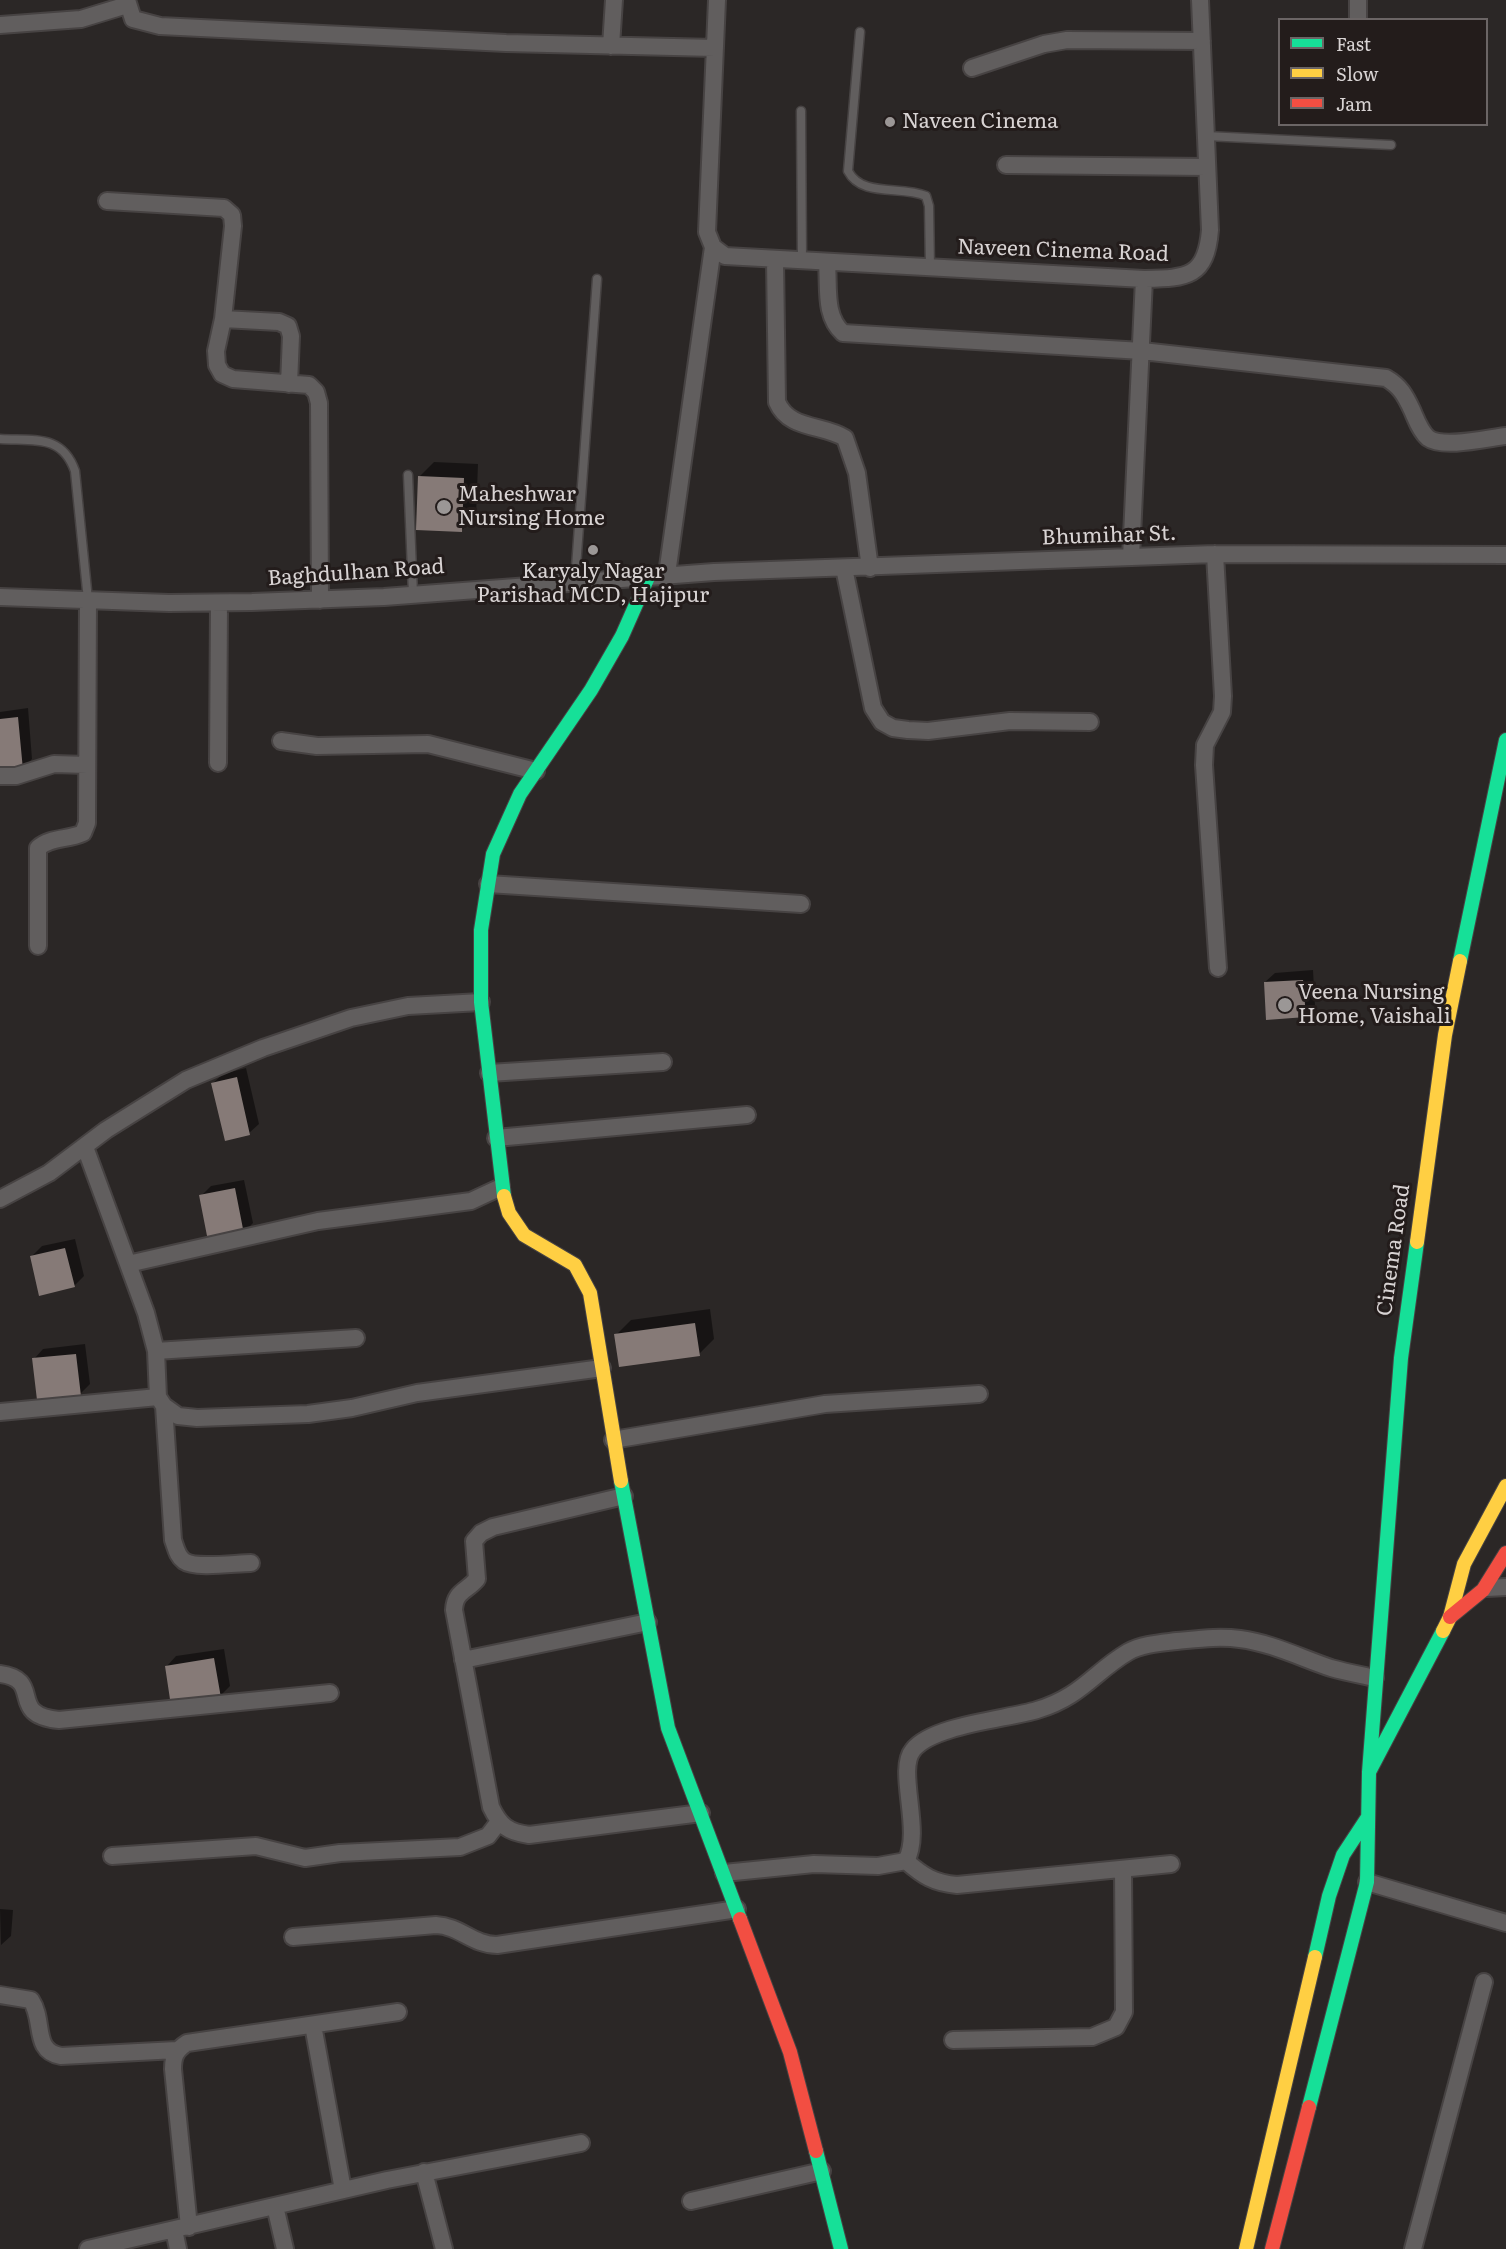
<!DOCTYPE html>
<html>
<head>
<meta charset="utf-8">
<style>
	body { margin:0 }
	#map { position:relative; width:1506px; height:2249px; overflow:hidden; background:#2b2726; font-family:Literata,serif }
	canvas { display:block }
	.legend { position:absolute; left:1278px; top:18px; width:210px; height:108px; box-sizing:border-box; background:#231c1b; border:2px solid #6b6565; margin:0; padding:8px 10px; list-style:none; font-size:18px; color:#d8d3d3 }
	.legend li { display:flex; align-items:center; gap:12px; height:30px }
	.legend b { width:30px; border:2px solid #6b6565 }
</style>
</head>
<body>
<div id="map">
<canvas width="1506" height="2249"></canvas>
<ul class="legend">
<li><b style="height:8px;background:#16e098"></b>Fast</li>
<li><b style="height:8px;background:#ffcf43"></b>Slow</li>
<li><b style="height:8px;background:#f24e42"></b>Jam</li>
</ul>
</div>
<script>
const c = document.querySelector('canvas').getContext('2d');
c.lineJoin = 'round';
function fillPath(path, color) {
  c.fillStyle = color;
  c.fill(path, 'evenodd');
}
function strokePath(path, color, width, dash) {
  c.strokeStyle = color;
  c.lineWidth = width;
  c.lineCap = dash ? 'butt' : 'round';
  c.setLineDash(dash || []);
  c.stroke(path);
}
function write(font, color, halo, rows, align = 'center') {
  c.font = font + ' Literata,serif';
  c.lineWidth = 6;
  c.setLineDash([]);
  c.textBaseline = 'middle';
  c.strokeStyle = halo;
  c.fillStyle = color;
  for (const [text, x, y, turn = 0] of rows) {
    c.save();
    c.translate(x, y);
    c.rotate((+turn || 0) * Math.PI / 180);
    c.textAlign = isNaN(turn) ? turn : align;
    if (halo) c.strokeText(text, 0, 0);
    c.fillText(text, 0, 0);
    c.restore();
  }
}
fillPath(new Path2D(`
	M434 462 478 464 476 516 461 531 419 477Z
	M28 708 32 759 23 768 0 771V712Z
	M1313 970 1315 1006 1305 1016 1265 982 1275 973Z
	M246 1068 259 1124 249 1133 213 1083 223 1074Z
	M244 1180 253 1223 243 1233 201 1196 211 1186Z
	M75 1239 84 1276 74 1286 32 1256 42 1246Z
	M710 1309 714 1339 699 1354 616 1335 631 1320Z
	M85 1344 90 1384 80 1394 34 1359 43 1349Z
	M224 1649 230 1686 220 1696 167 1666 176 1656Z
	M0 1909 13 1910 11 1936 1 1945Z`), '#0007');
fillPath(new Path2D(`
	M418 476 464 478 462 532 416 530Z
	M18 717 23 770 0 772V719Z
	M1303 980 1306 1017 1266 1020 1264 982Z
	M237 1077 250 1135 225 1141 211 1083Z
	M235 1188 244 1234 208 1241 199 1195Z
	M65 1248 75 1287 39 1296 30 1256Z
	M695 1323 700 1356 619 1367 614 1334Z
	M76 1354 81 1396 37 1400 32 1358Z
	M214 1658 221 1698 171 1706 165 1666Z`), '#867a77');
const lane = new Path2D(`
	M860 32 848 171C862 198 901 185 926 196L929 206 930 269
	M801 111 802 262
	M1206 136 1391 145
	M0 439C34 441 62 434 75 471L88 600
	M408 475 413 594
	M575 581 597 279`);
const street = new Path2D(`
	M127 0 133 19 160 26 506 43 715 48
	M717 0 707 232 713 247 725 256 1144 279C1187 278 1206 278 1210 230L1200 0
	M1358 0V20
	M0 25 81 19 127 5
	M611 46 614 0
	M972 68 1044 44 1067 40 1202 41
	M1006 165 1207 167
	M107 201 224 208 232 215 233 226 223 319 216 351 217 365 222 374 233 379 309 385 316 392 319 403 320 600
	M775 260 777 402C789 430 822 424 845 438L857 473 870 568
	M827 264C829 288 824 316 843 333L1142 351 1386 378C1400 386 1405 395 1412 410 1416 419 1420 431 1428 438 1443 449 1488 438 1506 436
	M223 319 279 322 288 326 291 336 289 384
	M1215 554 1223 696 1222 712 1205 745 1204 765 1218 968
	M1131 557 1144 279
	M844 568 873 708 882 722 893 728 908 730 928 731 1010 721 1090 722
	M667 574 713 247
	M0 597 169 603 252 602 384 597 714 572 1215 554 1506 555
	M281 741 317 746 428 744 536 771
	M218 763 219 603
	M0 776H16L54 764 87 765
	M488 884 801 904
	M38 946V848C50 837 68 840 83 833L87 823 88 600
	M489 1073 663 1062
	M496 1138 747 1115
	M85 1147 146 1313 156 1351 158 1397 164 1406 178 1416 197 1418 308 1414 352 1408 417 1393 602 1368
	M0 1199 49 1173 106 1130 186 1080 263 1048 351 1018 408 1006 481 1002
	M128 1264 318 1221 471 1201 501 1187
	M156 1351 356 1338
	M164 1406 173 1540C176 1548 177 1556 184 1561 195 1569 236 1563 251 1563
	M0 1412 158 1397
	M613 1440 825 1404 979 1394
	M624 1496 493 1527 481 1533 474 1541 477 1579C466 1592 455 1591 454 1610L491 1807C500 1826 508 1832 529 1835L701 1813
	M1487 1588 1506 1587
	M463 1660 648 1622
	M0 1674C45 1680 6 1715 59 1720L330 1693
	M112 1856 256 1846 305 1858 340 1853 460 1847 488 1836 498 1823
	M906 1861C923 1876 934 1883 957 1885L1171 1864
	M724 1873 814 1864 878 1866 906 1861C923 1831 896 1770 913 1750 932 1725 1008 1719 1037 1710 1081 1697 1094 1672 1128 1652 1142 1644 1161 1643 1177 1641 1198 1639 1219 1636 1240 1639 1272 1643 1301 1658 1331 1668 1345 1672 1361 1675 1375 1678
	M1367 1882 1506 1923
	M293 1937 436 1925C460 1926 473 1945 497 1945L737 1909
	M0 1995 31 2000C45 2021 32 2051 61 2056L177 2050
	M313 2025 343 2190
	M953 2040 1092 2037 1116 2027 1124 2012 1123 1869
	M424 2172 444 2249
	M691 2201 822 2171
	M275 2206 285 2249
	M189 2227 173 2069C173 2056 176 2050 187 2043L398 2012
	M174 2230 178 2249
	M88 2249 387 2180 581 2143
	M1413 2249 1484 1982`);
const fast = new Path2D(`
	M1460 961 1506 740
	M504 1196 481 1002V930L493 854 520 794 591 690 622 636 649 575
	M621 1481 668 1728 740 1919
	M1369 1772 1401 1358 1417 1242
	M1315 1957 1329 1896 1343 1855 1368 1817
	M1309 2107 1367 1882 1369 1772 1443 1631
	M816 2151 841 2249`);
const slow = new Path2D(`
	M504 1196 509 1213 524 1235 575 1265 590 1293 621 1481
	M1417 1242 1445 1035 1460 961
	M1443 1631 1450 1617 1464 1564 1506 1486
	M1246 2249 1315 1957`);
const jam = new Path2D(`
	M1450 1617 1483 1590 1506 1553
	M740 1919 790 2052 816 2151
	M1272 2249 1309 2107`);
strokePath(lane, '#474343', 11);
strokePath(street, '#474343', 20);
strokePath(fast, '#474343', 16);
strokePath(slow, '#474343', 16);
strokePath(jam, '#474343', 16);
strokePath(lane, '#615e5e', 8);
strokePath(street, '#615e5e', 16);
strokePath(fast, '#16e098', 14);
strokePath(slow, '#ffcf43', 14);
strokePath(jam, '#f24e42', 14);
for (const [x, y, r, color] of [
	[890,122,6,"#9b9796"],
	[444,507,8,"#9b9796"],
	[593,550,6,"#9b9796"],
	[1285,1005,8,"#9b9796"]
]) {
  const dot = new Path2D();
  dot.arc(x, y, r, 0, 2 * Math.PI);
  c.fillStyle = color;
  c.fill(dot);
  strokePath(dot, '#231c1b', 2);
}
write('21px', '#d8d3d3', '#231c1b', [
	["Naveen Cinema",902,122],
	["Maheshwar",458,495],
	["Nursing Home",458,519],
	["Karyaly Nagar",593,572,"center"],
	["Parishad MCD, Hajipur",593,596,"center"],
	["Veena Nursing",1298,993],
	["Home, Vaishali",1298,1017]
], 'left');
write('21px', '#d8d3d3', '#231c1b', [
	["Naveen Cinema Road",1063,251,2],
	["Bhumihar St.",1109,536,-2],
	["Baghdulhan Road",356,573,-4],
	["Cinema Road",1394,1250,-82]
]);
</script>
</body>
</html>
